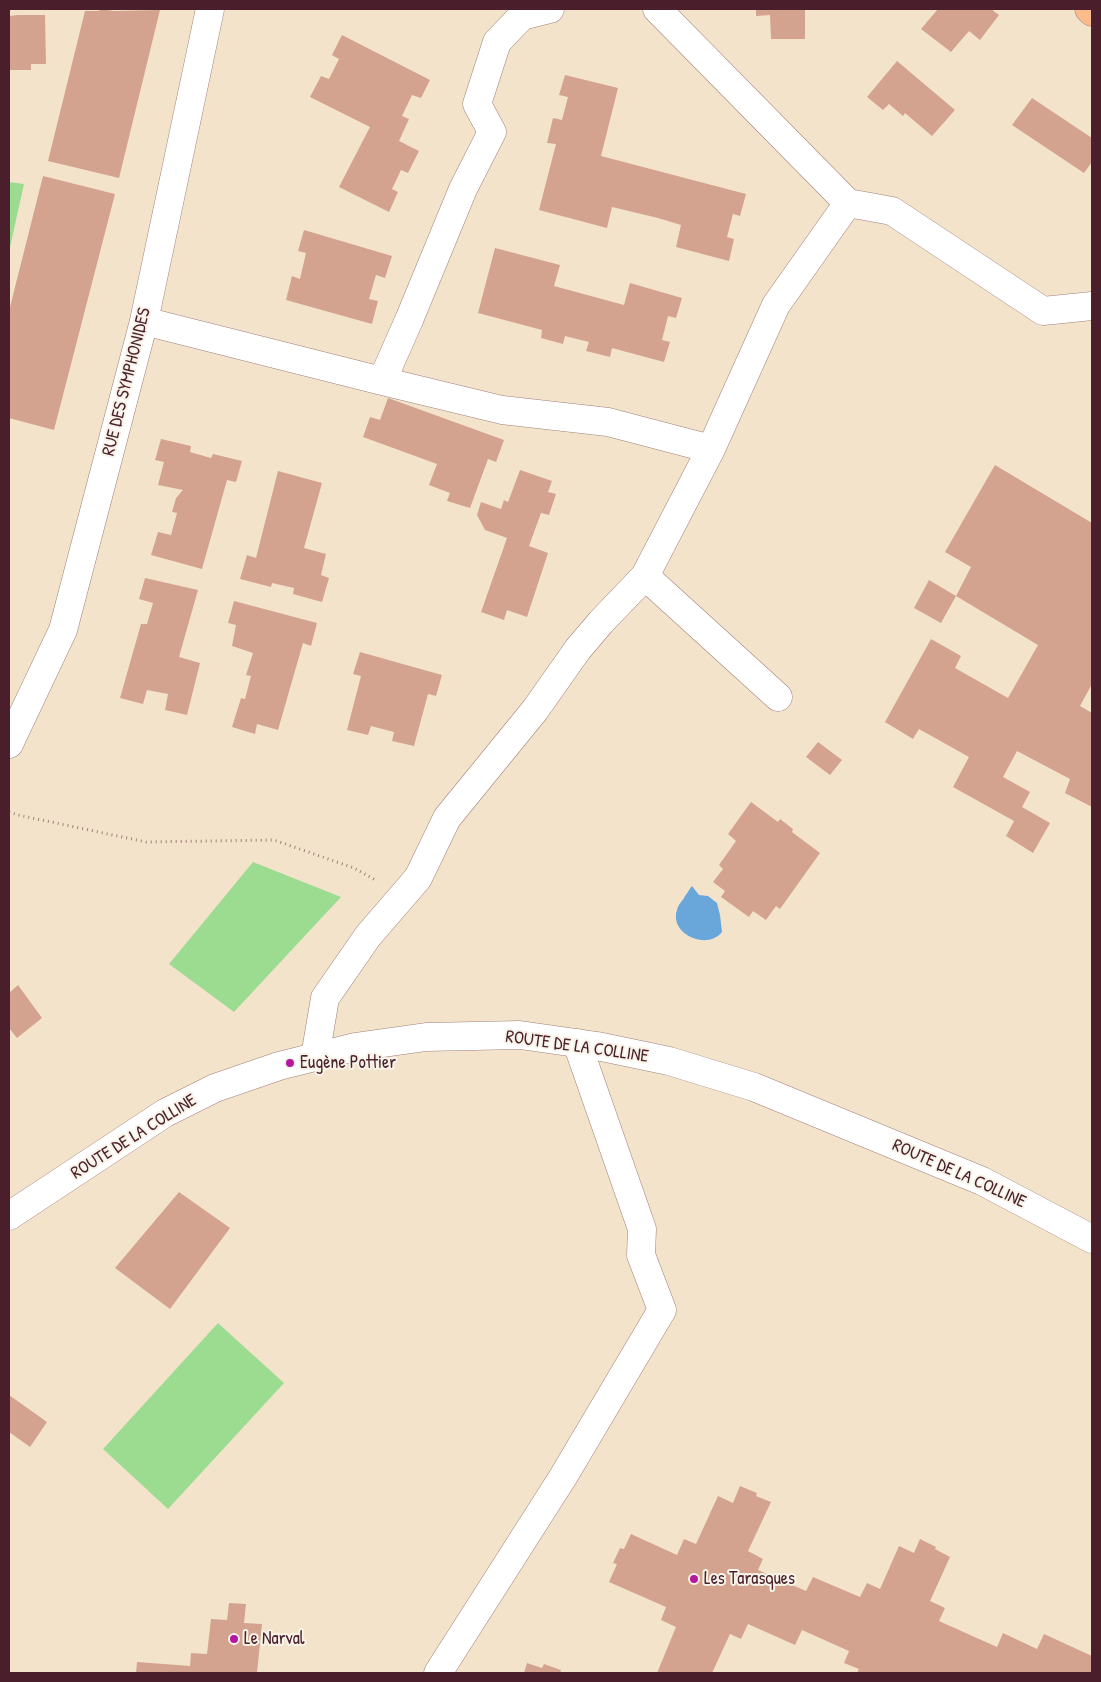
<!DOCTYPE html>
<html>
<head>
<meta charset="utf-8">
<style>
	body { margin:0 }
	#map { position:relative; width:1101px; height:1682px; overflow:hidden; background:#f4e3cb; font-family:"Patrick Hand",sans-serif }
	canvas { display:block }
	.frame { position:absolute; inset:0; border:10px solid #4a1f2b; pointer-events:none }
</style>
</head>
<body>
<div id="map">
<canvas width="1101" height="1682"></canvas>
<div class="frame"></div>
</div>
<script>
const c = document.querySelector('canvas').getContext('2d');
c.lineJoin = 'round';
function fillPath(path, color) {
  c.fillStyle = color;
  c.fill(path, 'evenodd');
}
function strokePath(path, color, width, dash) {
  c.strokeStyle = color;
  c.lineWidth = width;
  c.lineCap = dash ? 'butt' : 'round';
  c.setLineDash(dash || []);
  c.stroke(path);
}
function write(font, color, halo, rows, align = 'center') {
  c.font = font + ' "Patrick Hand",sans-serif';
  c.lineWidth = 4;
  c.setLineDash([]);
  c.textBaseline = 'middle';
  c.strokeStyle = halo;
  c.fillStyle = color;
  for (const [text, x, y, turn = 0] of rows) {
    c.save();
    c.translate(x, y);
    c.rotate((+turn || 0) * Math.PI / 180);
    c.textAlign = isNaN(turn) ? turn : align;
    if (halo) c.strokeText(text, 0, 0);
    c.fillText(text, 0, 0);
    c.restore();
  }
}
fillPath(new Path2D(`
	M9 182 24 184 9 252Z
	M253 862 341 897 234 1012 169 964Z
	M218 1323 284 1383 168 1509 103 1449Z`), '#9cdc91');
fillPath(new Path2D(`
	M692 886 699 895 708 896 717 903 720 915 722 932C707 951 669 934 677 910 678 904 683 901 685 896 688 893 689 889 692 886Z`), '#69a6da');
fillPath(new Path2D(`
	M100 9 114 11 160 10 119 178 48 161 85 11H99Z
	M756 9H805V39H771L770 15 756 16Z
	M938 9H991L999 15 980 40 969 31 951 52 921 29Z
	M18 15H45L46 64H31V70H9V16Z
	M342 35 430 80 421 98 412 95 402 116 409 119 399 141 419 151 408 173 401 170 392 189 398 192 389 212 339 187 370 127 310 97 321 76 329 79 339 59 332 55Z
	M897 61 955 110 932 136 905 113 903 116 889 104 883 110 867 97Z
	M565 75 618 88 601 156 746 194 740 216 733 214 727 237 734 239 729 261 676 247 681 225 658 218 612 207 607 228 539 210 556 144 547 143 553 118 562 120 568 97 559 95Z
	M1032 98 1092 138V162L1084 173 1012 125Z
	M43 176 115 194 54 430 9 418V311Z
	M304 230 392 256 385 278 376 275 369 299 378 301 372 324 286 300 292 276 300 279 306 253 298 251Z
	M495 248 560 265 554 286 624 305 630 283 682 298 676 318 668 316 662 340 670 342 664 362 612 348 610 357 586 351 589 342 565 336 563 344 541 338 542 330 478 313Z
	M388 398 504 440 496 462 488 459 470 508 447 501 450 493 429 485 437 464 363 437 370 417 380 420Z
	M161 439 191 446 190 452 211 458 213 454 242 461 236 482 227 480 202 569 151 555 158 532 171 535 177 513 172 512 176 498 183 490 158 485 164 462 155 460Z
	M995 465 1092 523V684L1080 706 1092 713V807L1065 793 1070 779 1017 751 1003 777 1030 792 1022 807 1050 823 1033 853 1006 836 1014 821 953 787 969 757 919 729 913 739 885 722 931 639 961 656 955 668 1008 698 1038 645 956 596 971 567 945 552Z
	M520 470 552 481 548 492 556 494 549 515 541 513 529 546 548 553 527 617 507 610 504 620 481 612 507 538 485 530 477 515 481 502 501 509 504 500 508 502Z
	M278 471 322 483 304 548 326 554 321 575 329 578 322 602 293 594 294 588 272 583 271 587 240 579 247 555 256 558Z
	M145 578 198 590 179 657 200 663 187 715 165 710 168 694 147 690 143 704 120 698 141 624H147L153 603 139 599Z
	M929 580 956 596 941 623 914 608Z
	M234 601 317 623 311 646 303 643 278 730 257 724 255 734 232 727 241 698 245 699 251 676 246 675 253 653 232 646 236 625 228 623Z
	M360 652 442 675 436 696 428 694 414 746 392 741 394 732 371 726 368 735 347 730 361 676 353 674Z
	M818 742 842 760 830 775 806 757Z
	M751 802 778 822 780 819 793 829 792 832 820 853 780 909 776 906 766 920 753 911 749 917 721 897 725 891 713 882 723 869 719 865 736 841 728 834Z
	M18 985 42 1018 17 1038 9 1028V993Z
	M179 1192 230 1228 170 1309 115 1268Z
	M9 1395 47 1422 30 1447 9 1432Z
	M740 1486 757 1493 756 1496 771 1502 748 1551 763 1559 758 1570 806 1591 813 1577 860 1597 867 1583 880 1589 899 1546 914 1553 920 1539 936 1547 935 1549 950 1557 930 1601 945 1608 939 1621 997 1647 1003 1633 1037 1649 1044 1634 1092 1656V1673H857L859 1669 844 1663 849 1651 802 1630 795 1645 748 1624 741 1639 730 1634 712 1673H657L676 1627 661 1620 666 1607 609 1582 617 1564 613 1563 620 1548 624 1549 631 1534 677 1555 684 1539 696 1544 718 1496 733 1503Z
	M229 1603 246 1604 244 1623 262 1624 257 1673H136L137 1662 190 1666 191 1653 207 1654 211 1619 227 1620Z
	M527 1663 542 1668 544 1664 561 1670 560 1673H524Z`), '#d4a38f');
const minor = new Path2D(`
	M657 9 848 203 892 211 1043 311 1092 306
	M144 321 382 381 409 320 463 189 492 132 477 104 497 42 522 16 550 9
	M382 381 502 410 608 422 711 449 645 576 778 697
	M711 449 776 305 848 203
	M9 744 63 630 144 321 210 9
	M315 1057 325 998 368 936 418 878 447 818 535 710 578 649 601 622 645 576
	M9 1216 165 1113 215 1088 279 1066 355 1047 426 1037 520 1035 597 1046 669 1061 754 1087 982 1181 1092 1239
	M438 1673 563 1477 662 1310 641 1255 642 1229 577 1043`);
const major = new Path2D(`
	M1089 9 1092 12`);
strokePath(minor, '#9f817b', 29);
strokePath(major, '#9f817b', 29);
strokePath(new Path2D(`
	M9 812 18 815 146 842 274 840 354 868 377 881`), '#9f817b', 3, [1, 4]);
strokePath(minor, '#fff', 28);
strokePath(major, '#fbbb8d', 28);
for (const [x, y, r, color] of [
	[290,1063,5,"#b5179e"],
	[694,1579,5,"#b5179e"],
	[234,1639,5,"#b5179e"]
]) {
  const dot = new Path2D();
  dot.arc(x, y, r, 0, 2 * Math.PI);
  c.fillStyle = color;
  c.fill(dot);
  strokePath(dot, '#f7f3e8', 2);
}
write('18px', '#4a1f2b', '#f7f3e8', [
	["RUE DES SYMPHONIDES",127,382,-76],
	["ROUTE DE LA COLLINE",577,1047,8],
	["ROUTE DE LA COLLINE",134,1137,-32],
	["ROUTE DE LA COLLINE",959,1174,24]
]);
write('18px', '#4a1f2b', '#f7f3e8', [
	["Eugène Pottier",300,1063],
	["Les Tarasques",704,1579],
	["Le Narval",244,1639]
], 'left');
</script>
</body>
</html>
